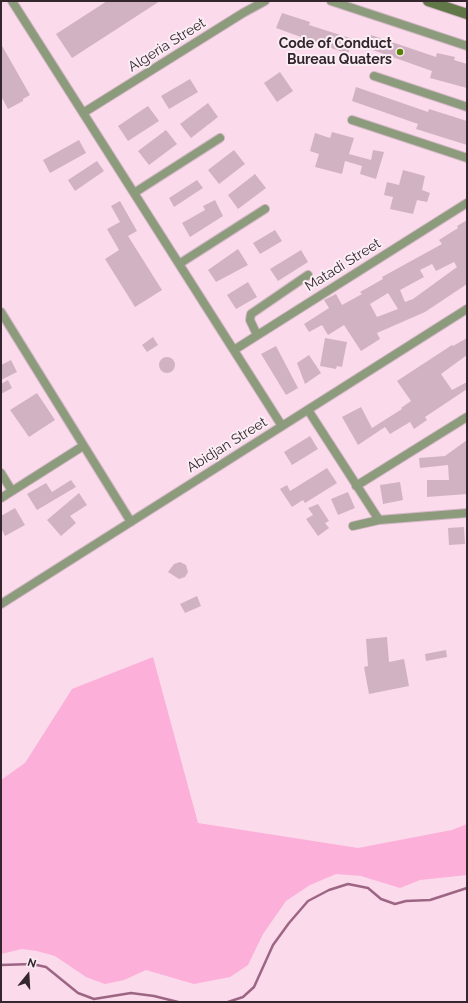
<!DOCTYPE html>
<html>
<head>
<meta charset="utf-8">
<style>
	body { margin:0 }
	#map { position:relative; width:468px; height:1003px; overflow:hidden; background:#fbdaeb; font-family:Raleway,sans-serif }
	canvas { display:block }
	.frame { position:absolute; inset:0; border:2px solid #33272d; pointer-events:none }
	.north { position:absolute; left:8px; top:955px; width:40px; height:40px; -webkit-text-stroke:3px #fbedf4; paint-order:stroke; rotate:18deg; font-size:11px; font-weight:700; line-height:16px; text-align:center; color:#33272d }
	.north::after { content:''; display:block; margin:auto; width:14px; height:18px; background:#33272d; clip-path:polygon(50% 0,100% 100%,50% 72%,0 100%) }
</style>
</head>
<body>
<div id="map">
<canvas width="468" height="1003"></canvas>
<div class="frame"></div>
<div class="north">N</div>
</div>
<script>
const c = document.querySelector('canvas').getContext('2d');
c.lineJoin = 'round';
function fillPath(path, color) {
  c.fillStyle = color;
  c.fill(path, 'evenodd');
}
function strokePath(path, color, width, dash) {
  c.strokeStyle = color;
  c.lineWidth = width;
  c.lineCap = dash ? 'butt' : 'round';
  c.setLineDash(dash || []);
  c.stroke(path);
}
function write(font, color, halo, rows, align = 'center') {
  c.font = font + ' Raleway,sans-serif';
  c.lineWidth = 4;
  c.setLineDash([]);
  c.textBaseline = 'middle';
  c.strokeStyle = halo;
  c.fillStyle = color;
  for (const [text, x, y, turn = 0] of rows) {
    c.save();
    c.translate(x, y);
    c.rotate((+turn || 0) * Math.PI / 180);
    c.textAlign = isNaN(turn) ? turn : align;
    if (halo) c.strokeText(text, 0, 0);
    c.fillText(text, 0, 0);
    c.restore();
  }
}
fillPath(new Path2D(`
	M153 657 198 823 358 848 452 830 467 824V875L420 880 400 888 361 876 336 874 310 885 286 901 263 934 248 965 230 977 194 984 146 970 124 980 105 984 86 977 55 956 37 951 22 949 1 954V780L25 763 72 689Z`), '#fbafd9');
strokePath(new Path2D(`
	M1 965 32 964 46 967 78 993 94 999 131 993 154 996 178 1002
	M228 1002 243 997 254 987 273 945 289 923 308 901 329 890 348 884 368 888 381 899 395 904 406 901 430 900 467 888`), '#9d6584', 2.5);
fillPath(new Path2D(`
	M107 1H160L72 58 56 34Z
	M282 13 310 22 309 25 353 39 348 54 276 28Z
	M371 35 436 57 437 53 455 57 454 60 467 64V88L430 78 432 71 367 48Z
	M1 44 30 95 23 99V101L8 109 1 96Z
	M280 72 293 91 277 102 264 83Z
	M190 79 198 92 169 109 161 96Z
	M356 87 428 112 429 109 467 121V145L416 129 418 124 352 101Z
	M208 103 218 117 191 138 180 124Z
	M148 106 159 121 128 141 118 126Z
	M166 130 177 144 149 165 138 151Z
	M332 132 354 138 349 154 371 160 373 150 384 152 376 179 360 174 362 166 345 161 342 174 315 167 319 154 310 151 315 133 330 138Z
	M79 140 86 153 50 173 43 160Z
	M234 150 245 164 219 184 208 170Z
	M97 161 104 171 75 191 68 180Z
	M403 170 425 176 422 190 430 193 427 202 417 200 413 214 390 209 393 197 384 195 387 182 399 185Z
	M255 174 266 188 238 209 228 195Z
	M197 180 203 188 174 207 169 198Z
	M215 200 223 216 190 237 182 223 205 210 203 206Z
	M120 201 137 231 128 236 162 290 135 307 105 259 119 250 107 229 120 222 111 206Z
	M467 220V284L425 312 377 333 380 339 361 351 344 325 328 335 322 325 309 332 304 324 329 308 324 300 336 294 342 305 362 294 360 292 383 279 382 277 442 244 439 240 458 228 457 226ZM454 262 457 267 413 299 405 302 400 290 424 277 420 270 432 264 436 271ZM388 293 398 309 377 317 370 304Z
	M275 230 282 241 260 254 253 243Z
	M238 249 248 265 216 282 208 270Z
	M301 250 308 262 278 281 270 269Z
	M248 282 257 297 236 309 227 295Z
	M153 337 158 345 147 352 142 345Z
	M325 338 347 342 342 367 337 366 336 369 320 366Z
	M467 338V355L441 374 452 390 467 382V389L425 417 427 420 414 429 410 422 390 434 385 427 358 445 342 417 361 407 372 428 402 409 401 408 411 401 397 381 452 345 453 346Z
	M276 346 298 388 286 395 261 354Z
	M309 355 321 373 305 384 297 363Z
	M159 365a8 8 0 1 1 16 0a8 8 0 1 1-16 0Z
	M11 360 17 372 1 380V365Z
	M8 380 12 388 1 394V384Z
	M37 393 55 420 29 437 10 410Z
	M310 436 318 449 292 465 284 452Z
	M467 440V494L427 497V480H449L448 465 420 468 419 458 445 456Z
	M327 468 337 483 305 503 303 500 292 507 280 489 287 485 290 491Z
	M71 480 76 487 37 510 27 494 46 483 52 492Z
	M400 482 403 500 383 504 380 485Z
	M348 492 355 508 338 515 331 499Z
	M79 493 87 505 70 516 76 523 61 536 47 520Z
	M318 504 329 521 325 523 329 528 318 536 306 519 313 515 308 508Z
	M15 508 25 525 5 536 1 528V516Z
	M464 527 465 544 449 545 448 528Z
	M180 562 186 565 188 572 185 577 179 579 168 572 174 564Z
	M197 596 201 606 185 613 180 604Z
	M387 637 389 662 404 659 409 686 369 694 364 667 368 666 366 639Z
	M446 650 447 657 426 661 425 654Z`), '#d1b2c2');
const minor = new Path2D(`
	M12 1 282 426
	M331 1 467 46
	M374 76 467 107
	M83 113 243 13 265 1
	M352 120 467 158
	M134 193 220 138
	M179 264 265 209
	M1 312 131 522
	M257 335 250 320 251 314 308 275
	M234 350 467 203
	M308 410 379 520
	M1 473 12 491
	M356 486 467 417
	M1 498 83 446
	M353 526 379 520 467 513
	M1 604 467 309`);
const secondary = new Path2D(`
	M428 1 467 14`);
strokePath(minor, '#d3b6c5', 10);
strokePath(secondary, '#d3b6c5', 12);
strokePath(minor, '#8b9b7b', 8);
strokePath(secondary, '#617748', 10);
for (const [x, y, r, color] of [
	[400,52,4,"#568003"]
]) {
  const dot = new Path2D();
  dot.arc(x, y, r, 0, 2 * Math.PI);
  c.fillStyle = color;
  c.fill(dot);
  strokePath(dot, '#fbedf4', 1.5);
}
write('bold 14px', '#33272d', '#fbedf4', [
	["Code of Conduct",392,44],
	["Bureau Quaters",392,60]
], 'right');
write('14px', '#33272d', '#fbedf4', [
	["Algeria Street",167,45,-32],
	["Matadi Street",343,265,-32],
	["Abidjan Street",227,445,-32]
]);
</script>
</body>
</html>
